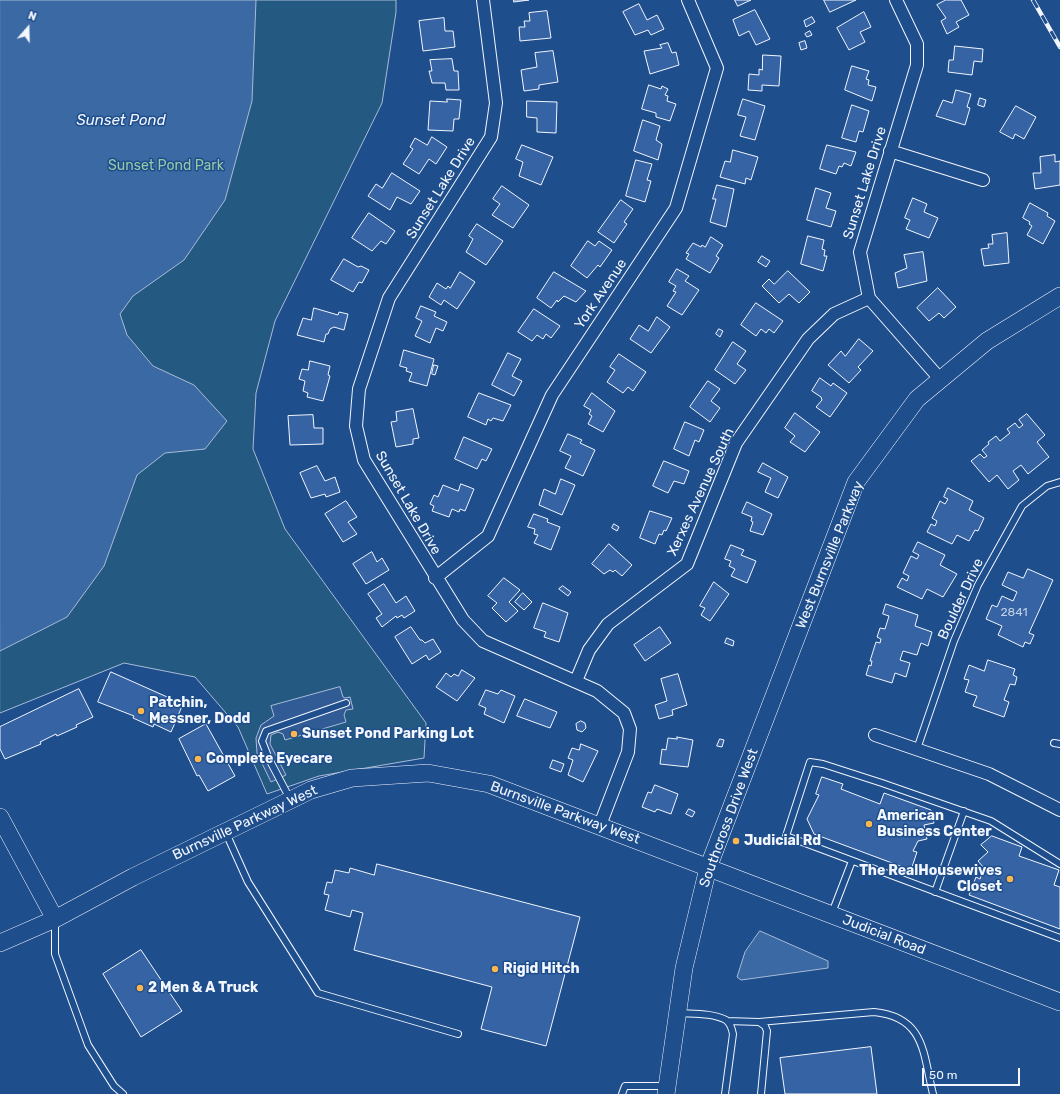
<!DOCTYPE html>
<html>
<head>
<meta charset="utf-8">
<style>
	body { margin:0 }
	#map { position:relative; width:1060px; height:1094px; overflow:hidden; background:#1f4e8c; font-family:Rubik,sans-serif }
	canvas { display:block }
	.north { position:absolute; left:8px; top:8px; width:40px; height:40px; -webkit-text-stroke:3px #1f4e8c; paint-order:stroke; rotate:20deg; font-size:11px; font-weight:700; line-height:16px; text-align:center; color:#f2f6ff }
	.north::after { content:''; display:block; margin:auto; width:14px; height:18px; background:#f2f6ff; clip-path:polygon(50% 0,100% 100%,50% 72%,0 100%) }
	.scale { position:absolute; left:922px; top:1068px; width:98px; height:18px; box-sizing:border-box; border:2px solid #f2f6ff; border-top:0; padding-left:5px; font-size:12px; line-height:14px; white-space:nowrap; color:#f2f6ff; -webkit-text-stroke:3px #1f4e8c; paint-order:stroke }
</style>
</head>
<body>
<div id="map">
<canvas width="1060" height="1094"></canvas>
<div class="north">N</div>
<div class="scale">50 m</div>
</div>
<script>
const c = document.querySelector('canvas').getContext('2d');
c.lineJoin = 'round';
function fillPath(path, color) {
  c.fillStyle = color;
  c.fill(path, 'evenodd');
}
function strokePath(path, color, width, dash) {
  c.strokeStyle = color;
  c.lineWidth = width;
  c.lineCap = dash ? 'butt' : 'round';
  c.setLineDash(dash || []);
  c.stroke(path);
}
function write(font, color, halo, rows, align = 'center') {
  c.font = font + ' Rubik,sans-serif';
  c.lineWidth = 3;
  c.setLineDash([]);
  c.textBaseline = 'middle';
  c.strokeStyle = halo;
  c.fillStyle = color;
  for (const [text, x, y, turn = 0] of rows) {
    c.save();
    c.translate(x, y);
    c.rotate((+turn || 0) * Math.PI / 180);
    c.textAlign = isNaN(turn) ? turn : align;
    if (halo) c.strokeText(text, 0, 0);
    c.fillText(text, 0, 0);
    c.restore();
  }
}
const green = new Path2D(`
	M0 0H396V12L382 103 275 321 256 393 253 449 285 529 426 723 424 758 319 776 267 794 238 727 195 677 124 663 0 713Z`);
fillPath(green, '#245a82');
strokePath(green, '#a8bbd7', 1);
const parking = new Path2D(`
	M340 687 343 697 345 698 350 697 353 709 346 710 344 715 346 722 285 740 283 734 278 732 271 735 270 744 286 775 271 782 257 753 256 738 261 725 274 716 271 706Z`);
fillPath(parking, '#305b95');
strokePath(parking, '#a8bbd7', 1);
const water = new Path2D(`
	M0 0H256L252 101 225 200 184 260 133 296 120 314 127 335 153 366 194 385 227 421 205 449 165 453 137 475 104 566 67 617 0 651Z
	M760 931 828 961V968L741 980 737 977 745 952Z`);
fillPath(water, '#3b69a3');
strokePath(water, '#a8bbd7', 1);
const building = new Path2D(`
	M514 0H529L514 2Z
	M735 0H751L738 6Z
	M824 0H856L830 12Z
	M946 0H961L969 15 956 22 959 27 947 34 941 21 946 18 937 5Z
	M639 4 647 20 657 15 664 29 651 35 648 30 635 35 623 12Z
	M755 10 770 39 756 45 749 31 739 36 733 20Z
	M547 11 551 38 520 41 519 27H525L524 21H530L529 13Z
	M864 12 871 27 860 32 865 42 849 50 837 28Z
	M812 17 815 22 806 27 804 21Z
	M444 18 445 31H453L455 47 423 51 419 21Z
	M810 31 812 35 807 37 805 34Z
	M805 41 807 48 801 50 799 43Z
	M668 43 672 53 676 52 679 65 650 74 644 51 662 48 660 45Z
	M955 46 983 49 982 62 974 61 972 75 948 72 949 60H953Z
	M553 51 558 82 539 85V89L524 91 521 70 537 67 535 53Z
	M763 55 781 56 779 86 762 85V91L748 90 749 74 759 75V69L762 70Z
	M452 59 454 71H458L459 90H446L445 83H432L429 71H432L430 60Z
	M852 66 869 71 866 79 869 80 868 85 876 87 872 101 845 90Z
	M649 85 661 89 662 86 668 89 665 95 668 96 667 101 676 104 670 121 656 117V113L642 109Z
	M956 90 971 94 967 107 970 108 965 125 936 116 943 100 952 103Z
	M980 98 986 100 984 107 978 105Z
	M447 99 461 100 459 119H454L453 131 428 130 430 101 447 102Z
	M743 99 765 106 755 140 740 136 746 117 738 115Z
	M527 101 557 102 556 133 537 132V118L527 117Z
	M852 105 869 111 863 132 859 131 856 142 842 138Z
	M1016 106 1036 117 1024 139 1015 134 1013 139 1000 132Z
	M643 120 660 126 656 140 662 144 658 160 634 151Z
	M432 137 447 147 436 164 429 159 419 174 403 164 413 149 410 147 415 138 427 145Z
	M522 145 553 157 541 185 519 176 523 162 516 159Z
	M827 145 856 152 851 166 844 163 842 167 839 166 836 174 820 169Z
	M733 150 758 157 751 180 746 178 745 184 720 177 725 161 730 162Z
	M1055 155V162L1060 161V185L1035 189 1033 173H1041L1040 157Z
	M636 160 652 164 647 180 651 181 645 202 626 196Z
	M392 173 420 191 411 204 397 197 390 210 368 196 376 184 382 188Z
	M717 185 734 189 726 227 710 222 716 199H713Z
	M502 186 529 205 513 228 492 215 500 204 493 199Z
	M816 188 831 193 826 208 836 211 831 227 807 220Z
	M913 198 927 204 924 212 938 218 929 238 906 229 910 220 905 218Z
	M621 200 633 209 624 222 627 224 614 243 598 232Z
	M1030 203 1048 213 1047 216 1055 221 1043 244 1027 235 1032 226 1029 224 1030 222 1023 218Z
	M369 213 395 231 386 244 381 241 372 251 352 238Z
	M477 224 503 241 486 265 466 252 473 239 469 236Z
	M1007 233 1009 263 984 266 981 249 989 248 988 244H993L992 235Z
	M808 236 824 240 822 249 825 250 824 256H827L823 271 801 264Z
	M711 237 723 245 716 256 719 258 710 273 686 259 689 254 686 253 693 243 701 247 702 245 705 247Z
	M588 241 595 246 599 241 612 250 600 267 598 265 587 278 571 266Z
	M923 252 927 281 898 288 895 273 907 268 904 255Z
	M762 256 770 261 766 267 758 262Z
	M344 259 358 267 361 266 369 270 362 283 359 282 353 292 331 280Z
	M677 269 689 276 685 281 699 290 682 315 667 306 676 292 673 291 676 286 669 282Z
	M788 271 810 292 799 303 789 294 779 303 762 286 769 279 774 284Z
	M460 272 475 282 457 309 444 300 441 305 429 297 437 283 446 289 448 286 450 288Z
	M554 272 586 291 576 302 564 296 558 302 557 300 551 308 537 298Z
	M938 288 956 307 944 318 939 313 929 321 917 308Z
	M756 303 783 321 774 333 769 329 766 333 761 329 756 336 741 325Z
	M421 306 436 312 434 316 447 322 443 331 436 328 430 343 415 336 422 321 416 318Z
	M314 308 338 315 339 312 348 314 344 330 334 327 330 329 328 334H326L324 342 297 335 303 318 311 320Z
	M534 309 560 326 551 338 546 334 543 339 537 335 532 341 518 332Z
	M657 317 670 327 651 353 630 339 639 325 648 331Z
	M719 329 723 331 720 337 716 334Z
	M859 339 873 351 858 367 861 370 849 383 828 365 841 351 845 356Z
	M733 342 746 351 737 364 746 370 735 384 715 370Z
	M404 350 434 359 427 386 409 381 412 373 406 371 407 368 400 366Z
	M508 353 521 359 512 376 522 381 514 396 492 385Z
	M619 354 646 372 633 391 628 387 623 393 607 382 615 370 610 367Z
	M310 361 330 366 328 375 330 376 323 401 307 397 308 393 303 391 305 381 299 379 302 369 308 370Z
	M434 365 438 366 435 375 432 374Z
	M820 378 831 386 833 383 847 393 830 417 816 407 822 400 821 397 812 391Z
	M708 381 720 389 711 401 720 408 710 422 690 407Z
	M479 393 511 405 503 421 493 418 491 421 488 419 486 425 468 417Z
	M592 393 615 411 603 432 588 424 592 416 589 414 591 410 584 406Z
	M413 409 419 438 413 439V444L396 447 391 422 397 421 396 412Z
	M795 413 820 432 805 452 790 442 795 436 785 428Z
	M1027 414 1045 435 1037 442 1049 457 1028 474 1021 465 1013 471 1019 480 1008 489 997 475 989 482 971 461 980 454 984 458 987 456 982 450 989 444 988 442 996 436 1000 441 1010 433 1007 429 1015 423 1019 428 1023 425 1019 420Z
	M313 415 314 428H323V444L290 445 288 416Z
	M685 422 704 430 699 442 695 440 689 456 674 449Z
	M568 434 582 440 580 443 595 450 583 476 565 468 571 456 560 451Z
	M464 437 492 449 486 461 482 459 477 469 455 459Z
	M664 461 689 471 684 484 674 481 668 493 653 486Z
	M763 463 788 477 778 498 765 492 771 478 758 472Z
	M317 466 325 481 335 477 340 492 326 497 325 494 311 498 300 473Z
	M561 479 575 485 562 515 539 505 544 489 555 494Z
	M461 484 474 489 465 511 460 509 459 512 452 509 449 517 432 511 434 506 430 504 434 495 438 497 443 485 458 491Z
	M948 488 973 501 969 510 984 518 978 531 975 530 969 541 957 535 952 544 927 532 931 524 935 526 937 521 932 518 940 501 945 504 948 499 944 497Z
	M346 501 357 517 348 522 357 534 343 542 325 514Z
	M747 502 772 514 763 535 750 531 753 522 751 521 752 517 742 513Z
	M650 511 672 518 666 531 664 530 662 535 659 534 655 544 640 538Z
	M534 514 548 519 547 522 560 527 551 550 534 543 538 535 534 534 535 529 528 527Z
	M614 524 619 527 617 531 612 528Z
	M918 542 945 555 940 565 957 574 943 597 927 589 922 599 897 587 902 578 907 581 909 576 903 573 911 556 917 559 919 555 913 552Z
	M609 544 632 565 622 576 615 570 613 572 610 570 604 574 592 564Z
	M731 545 744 550 741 555 756 561 747 583 731 576 735 569 729 566 731 561 725 559Z
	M372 552 377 562 382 558 389 570 366 584 353 564Z
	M1028 569 1053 580 1029 633 1034 635 1030 644 1025 642 1023 647 998 635 1002 626 986 619 992 605 997 607 1002 596 1013 601 1017 592 1002 585 1008 572 1023 578Z
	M504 578 520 590 509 602 518 611 506 622 492 608 497 603 488 596Z
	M714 582 729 594 710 621 701 615 705 608 700 606Z
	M384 584 396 603 406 596 415 611 404 618 402 615 397 618 396 616 382 627 376 618 382 614 368 594Z
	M563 586 571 592 568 596 559 589Z
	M523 593 532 602 524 610 515 602Z
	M543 603 568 613 559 642 544 637 546 632 534 628Z
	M886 604 918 615 915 626 932 632 928 646 921 643 917 655 903 651 900 660 910 663 906 677 895 673 892 683 866 675 869 665 871 666 872 661H870L876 642 880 643 881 639 877 637 880 628 885 629 889 616 883 614Z
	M411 627 420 640H422L425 643 433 639 441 652 429 660 426 655 412 664 395 637Z
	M660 627 671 643 645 661 634 645Z
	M727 638 734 641 733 646 725 643Z
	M988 660 1015 669 1013 675 1017 677 1015 685 1010 684 1004 700 1009 702 1004 717 973 706 977 696 965 692 969 680 964 679 969 665 984 671Z
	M462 670 475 678 457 701 436 687 446 673 451 677 454 674 458 676Z
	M111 672 183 704 171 732 154 724 153 727 133 718 134 716 98 702Z
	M678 674 687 705 672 710 673 715 659 719 655 705 667 701 661 679Z
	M79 689 93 717 76 725 77 727 57 736 56 734 40 742 41 744 5 759 0 749V727Z
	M486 690 498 694 501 690 515 696 504 723 484 714 486 708 479 705Z
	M525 699 557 712 550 728 517 716Z
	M581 721 585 723 586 728 582 732 577 730 576 724Z
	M206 724 235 776 208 791 199 775 197 776 179 739Z
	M677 737 693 740 688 767 660 764 662 749 666 750 668 738 677 739Z
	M720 739 724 740 722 747 717 746Z
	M581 744 598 751 583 782 568 775 573 760 568 758 572 748 579 750Z
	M553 760 564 764 561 772 550 768Z
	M822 777 843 784 841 789 880 804 884 793 931 810 934 823 924 825 927 839 918 841 913 851 917 852 911 870 814 834 807 819 819 795 816 794Z
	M655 785 678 794 671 814 657 809 655 812 642 807 648 792 651 793Z
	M689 809 695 812 692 817 686 814Z
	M992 836 1022 847 1019 856 1059 870 1054 885 1060 887V929L969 895 976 877 980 879 984 868 978 861 988 852 981 845Z
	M377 864 580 917 546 1046 481 1029 492 987 354 950 363 913 352 910 350 917 325 910 329 895 324 894 327 882 332 883 335 870 349 873 350 868 374 875Z
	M141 950 182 1011 141 1037 103 974Z
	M871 1047 877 1094H785L780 1058Z`);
fillPath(building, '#3563a3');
strokePath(building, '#f2f6ff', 1);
const lane = new Path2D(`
	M1054 743 1060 744
	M917 749 954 641 978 585 1022 506 1047 486 1060 482
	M290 799 269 759 262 741 266 731 346 703
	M226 833 248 882 318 993 458 1034
	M1060 864 991 821 882 783 823 764 810 762 786 836 1060 938
	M935 892 964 811
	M832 913 852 861
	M55 920V954L88 1045 114 1086 123 1094
	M679 1013C693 1014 713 1013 726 1020 730 1023 732 1029 733 1034L725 1094
	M727 1021 759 1022 765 1026 767 1031 761 1094
	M759 1022 874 1012C925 1017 923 1053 933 1094
	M622 1094 625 1086H666`);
const street = new Path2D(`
	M483 0 496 103 491 137 389 298 359 389 356 426 364 460 463 620 483 641 597 691 624 713 630 729 628 752 600 825
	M896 0 917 44V65L860 252 869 298 940 379
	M890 151 983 180
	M435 578 488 536 552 395 676 208 717 68 688 0
	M576 681 589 650 608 624 687 564 736 443 808 339 834 314 869 298
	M875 735 989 774 1060 810`);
const secondary = new Path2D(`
	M0 817 55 919
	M0 943 55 919 133 877 311 790 352 778 428 773 489 784 1060 1002
	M666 1094 684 968 708 868 856 482 917 399 987 341 1060 296`);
strokePath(lane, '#f2f6ff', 8);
strokePath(street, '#f2f6ff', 14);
strokePath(secondary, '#f2f6ff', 18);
strokePath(lane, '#1f4e8c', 6);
strokePath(street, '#1f4e8c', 12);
strokePath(secondary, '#1f4e8c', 17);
const rail = new Path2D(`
	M1033 0 1060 47`);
strokePath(rail, '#f2f6ff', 4.5);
strokePath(rail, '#1f4e8c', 3, [9]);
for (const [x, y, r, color] of [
	[141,711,4,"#ffb74d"],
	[294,734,4,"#ffb74d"],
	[198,759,4,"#ffb74d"],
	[869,824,4,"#ffb74d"],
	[736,841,4,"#ffb74d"],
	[1010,879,4,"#ffb74d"],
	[495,969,4,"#ffb74d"],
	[140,988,4,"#ffb74d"]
]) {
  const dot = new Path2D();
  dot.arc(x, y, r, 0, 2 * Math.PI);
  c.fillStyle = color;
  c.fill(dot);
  strokePath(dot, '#1f4e8c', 1.5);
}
write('12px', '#c3d1e8', null, [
	["2841",1014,613]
]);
write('14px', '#97c8a6', '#1f4e8c', [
	["Sunset Pond Park",166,166]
]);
write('14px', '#f2f6ff', '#1f4e8c', [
	["Sunset Lake Drive",865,183,-73],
	["Sunset Lake Drive",441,188,-58],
	["York Avenue",601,294,-56],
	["Xerxes Avenue South",701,492,-65],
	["Sunset Lake Drive",408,503,60],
	["West Burnsville Parkway",830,555,-68],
	["Boulder Drive",961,599,-65],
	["Burnsville Parkway West",565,813,20],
	["Southcross Drive West",729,818,-70],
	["Burnsville Parkway West",245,823,-25],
	["Judicial Road",884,935,21]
]);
write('bold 14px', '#f2f6ff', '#1f4e8c', [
	["Patchin,",149,703],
	["Messner, Dodd",149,719],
	["Sunset Pond Parking Lot",302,734],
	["Complete Eyecare",206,759],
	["American",877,816],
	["Business Center",877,832],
	["Judicial Rd",744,841],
	["The RealHousewives",1002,871,"right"],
	["Closet",1002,887,"right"],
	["Rigid Hitch",503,969],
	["2 Men & A Truck",148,988]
], 'left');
write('italic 15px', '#f2f6ff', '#1f4e8c', [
	["Sunset Pond",121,121]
]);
</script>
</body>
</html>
